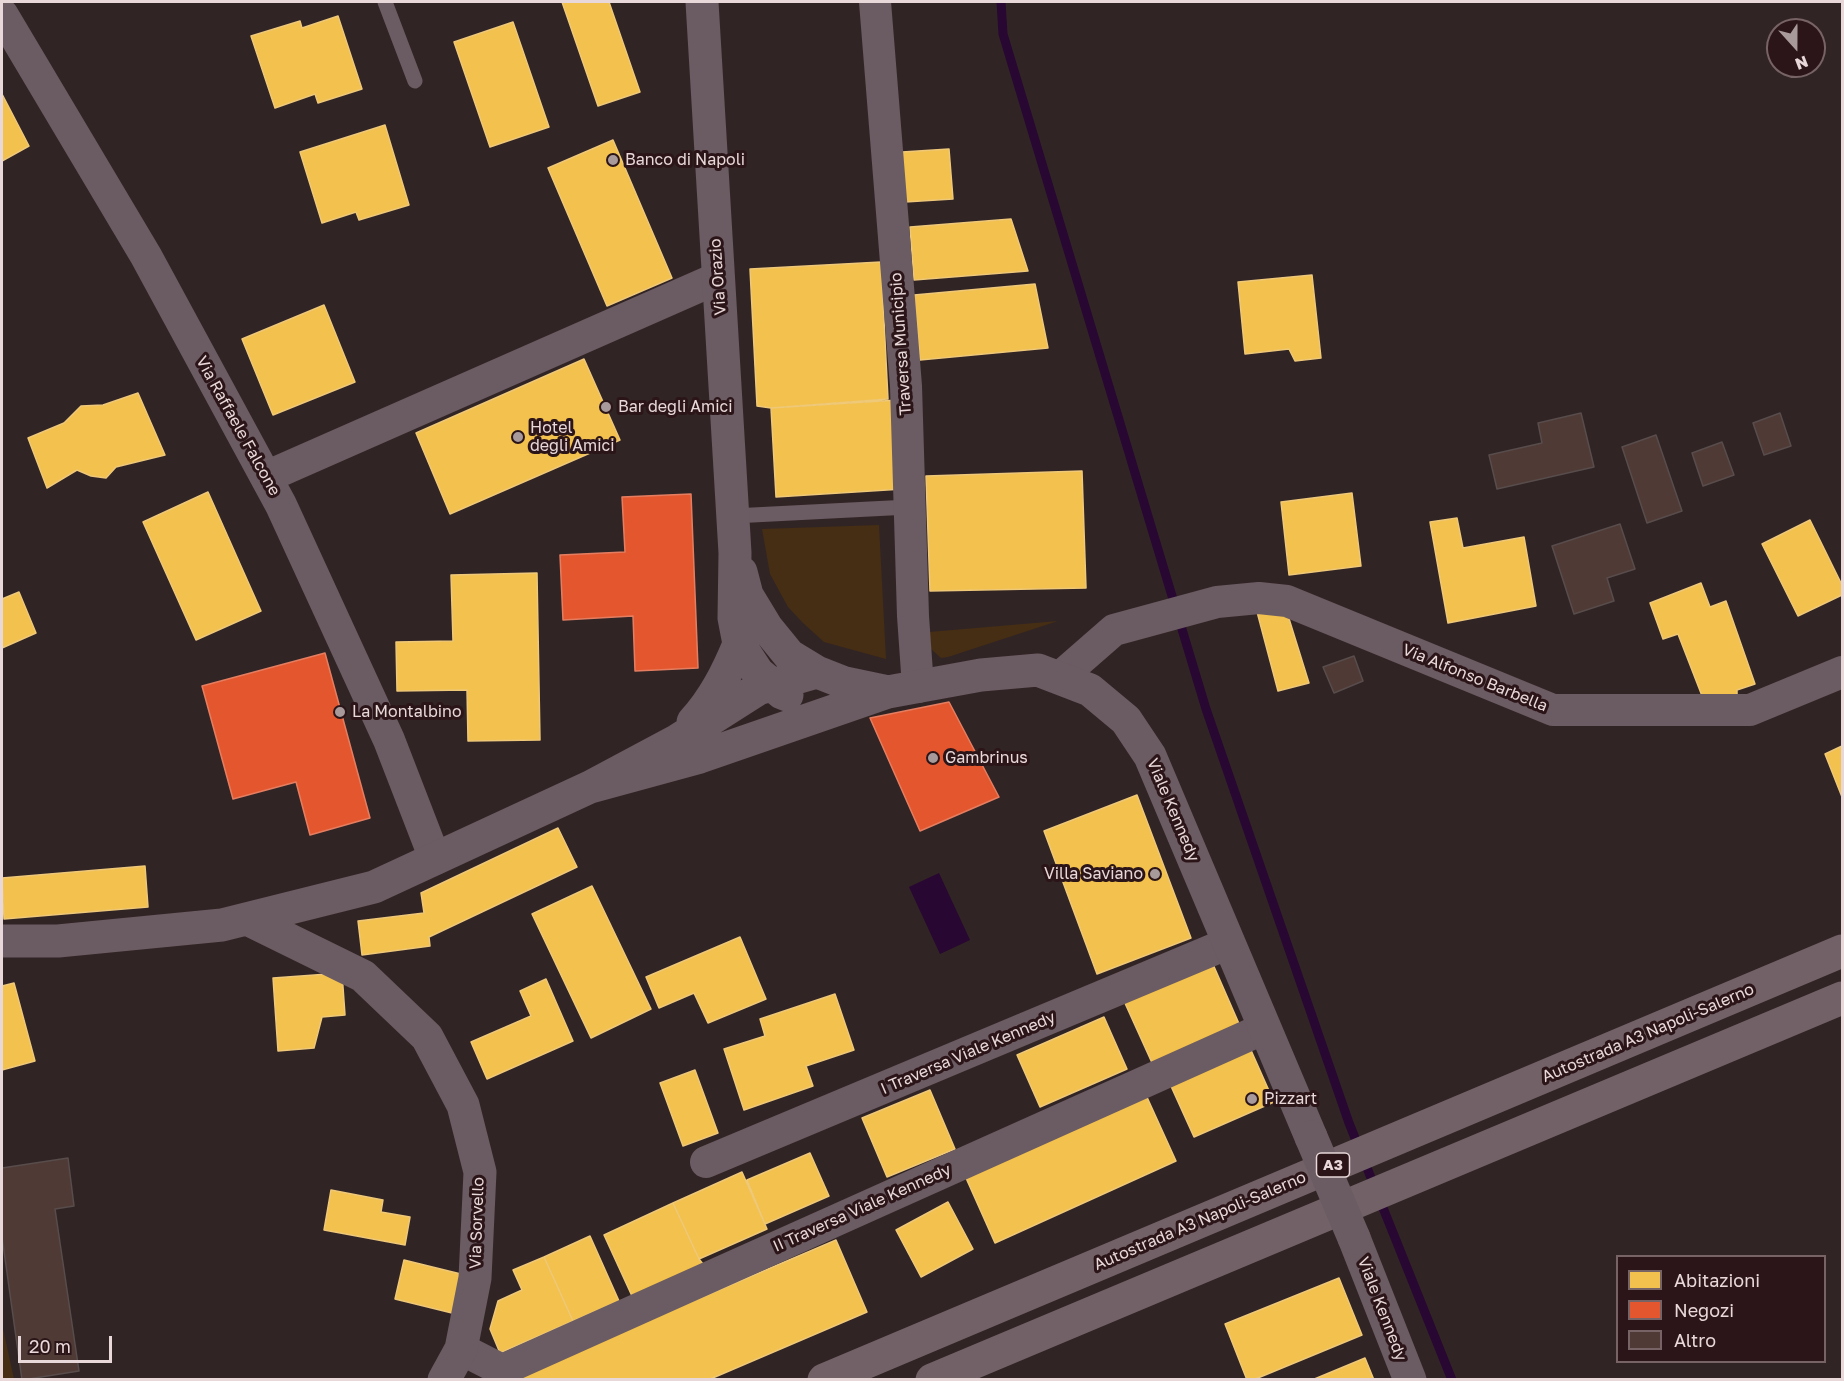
<!DOCTYPE html>
<html>
<head>
<meta charset="utf-8">
<style>
	body { margin:0 }
	#map { position:relative; width:1844px; height:1381px; overflow:hidden; background:#312425; font-family:"Golos Text",sans-serif }
	canvas { display:block }
	.frame { position:absolute; inset:0; border:3px solid #e8d8d9; pointer-events:none }
	.legend { position:absolute; left:1616px; top:1255px; width:210px; height:108px; box-sizing:border-box; background:#2b1518; border:2px solid #776365; margin:0; padding:8px 10px; list-style:none; font-size:18px; color:#e8d8d9 }
	.legend li { display:flex; align-items:center; gap:12px; height:30px }
	.legend b { width:30px; border:2px solid #776365 }
	.north { position:absolute; left:1766px; top:18px; width:60px; height:60px; box-sizing:border-box; background:#2b1518; border:2px solid #776365; border-radius:50%; rotate:159deg; font-size:16px; font-weight:700; line-height:24px; text-align:center; color:#e8d8d9 }
	.north::after { content:''; display:block; margin:auto; width:21px; height:27px; background:#a8999a; clip-path:polygon(50% 0,100% 100%,50% 72%,0 100%) }
	.scale { position:absolute; left:18px; top:1336px; width:94px; height:27px; box-sizing:border-box; border:3px solid #e8d8d9; border-top:0; padding-left:8px; font-size:18px; line-height:21px; white-space:nowrap; color:#e8d8d9; -webkit-text-stroke:4px #2b1518; paint-order:stroke }
</style>
</head>
<body>
<div id="map">
<canvas width="1844" height="1381"></canvas>
<div class="frame"></div>
<ul class="legend">
<li><b style="height:16px;background:#f2c14e"></b>Abitazioni</li>
<li><b style="height:16px;background:#e4572e"></b>Negozi</li>
<li><b style="height:16px;background:#4f3a35"></b>Altro</li>
</ul>
<div class="north">N</div>
<div class="scale">20 m</div>
</div>
<script>
const c = document.querySelector('canvas').getContext('2d');
c.lineJoin = 'round';
function fillPath(path, color) {
  c.fillStyle = color;
  c.fill(path, 'evenodd');
}
function strokePath(path, color, width, dash) {
  c.strokeStyle = color;
  c.lineWidth = width;
  c.lineCap = dash ? 'butt' : 'round';
  c.setLineDash(dash || []);
  c.stroke(path);
}
function write(font, color, halo, rows, align = 'center') {
  c.font = font + ' "Golos Text",sans-serif';
  c.lineWidth = 6;
  c.setLineDash([]);
  c.textBaseline = 'middle';
  c.strokeStyle = halo;
  c.fillStyle = color;
  for (const [text, x, y, turn = 0] of rows) {
    c.save();
    c.translate(x, y);
    c.rotate((+turn || 0) * Math.PI / 180);
    c.textAlign = isNaN(turn) ? turn : align;
    if (halo) c.strokeText(text, 0, 0);
    c.fillText(text, 0, 0);
    c.restore();
  }
}
fillPath(new Path2D(`
	M879 525 886 659 824 642 803 623 788 607 770 574 762 529Z
	M1058 621 948 657 941 658 931 649 929 632Z
	M2 1324 14 1379H2Z`), '#452e14');
fillPath(new Path2D(`
	M939 873 970 940 940 954 909 887Z`), '#280732');
const homes = new Path2D(`
	M562 2H609L640 92 598 106Z
	M338 16 362 89 318 103 315 94 275 108 251 36 300 21 302 28Z
	M513 22 549 127 490 147 454 42Z
	M2 94 29 146 2 161Z
	M385 125 409 205 359 220 356 212 322 223 300 152Z
	M613 140 672 278 607 306 548 168Z
	M949 149 953 199 905 202 902 152Z
	M1011 219 1028 271 914 280 910 227Z
	M881 262 888 399 771 408 757 406 750 269Z
	M1312 275 1321 358 1295 361 1289 349 1245 354 1238 282Z
	M1035 284 1048 348 920 360 914 295Z
	M324 305 355 382 273 415 242 339Z
	M584 359 620 440 450 514 416 433Z
	M138 393 165 455 116 467 106 478 91 476 77 470 47 488 28 438 64 423 81 406 103 405Z
	M898 400 903 489 776 497 771 408Z
	M1082 471 1086 588 930 591 926 476Z
	M208 492 261 611 196 640 143 522Z
	M1352 493 1361 566 1289 575 1281 502Z
	M1457 518 1463 548 1524 537 1536 606 1448 623 1430 522Z
	M1810 520 1842 585V595L1798 616 1762 544Z
	M537 573 540 740 468 741 467 690 397 691 396 642 453 641 451 575Z
	M1701 583 1710 607 1726 601 1755 684 1737 690V700L1704 701 1678 634 1663 639 1650 603Z
	M19 592 36 633 2 648V599Z
	M1256 608 1286 609 1309 683 1278 691Z
	M1842 746V797L1825 754Z
	M1137 795 1191 938 1097 974 1044 831Z
	M558 828 577 867 429 937 430 946 362 955 358 921 424 913 421 893Z
	M145 866 148 907 4 919 2 878Z
	M592 886 651 1009 591 1038 532 914Z
	M740 937 766 999 708 1023 694 993 659 1008 646 977Z
	M1212 962 1240 1026 1153 1065 1124 1001Z
	M342 973 345 1015 322 1017 314 1048 278 1051 273 978Z
	M546 979 573 1041 487 1079 471 1042 531 1016 520 991Z
	M14 983 35 1061 2 1070V986Z
	M835 994 854 1050 806 1066 813 1086 744 1110 724 1049 765 1036 760 1019Z
	M1104 1017 1127 1069 1040 1107 1017 1055Z
	M1250 1048 1274 1102 1194 1137 1170 1084Z
	M695 1070 718 1133 683 1146 660 1083Z
	M930 1090 955 1149 887 1177 862 1118Z
	M1146 1095 1176 1161 995 1243 966 1178Z
	M810 1153 829 1196 765 1224 747 1180Z
	M742 1172 767 1229 699 1259 673 1203Z
	M331 1190 383 1200 381 1212 410 1217 405 1245 324 1230Z
	M948 1202 973 1249 921 1277 896 1230Z
	M673 1203 699 1259 703 1264 632 1296 604 1235Z
	M590 1236 619 1301 573 1321 544 1257Z
	M836 1240 867 1312 708 1380H508Z
	M544 1257 573 1321 500 1353 490 1329 498 1301 522 1290 513 1270Z
	M404 1260 465 1275 456 1314 395 1299Z
	M1339 1278 1362 1335 1253 1380H1247L1225 1324Z
	M1365 1358 1374 1380H1312Z`);
fillPath(homes, '#f2c14e');
strokePath(homes, '#efc878', 1.5);
const shops = new Path2D(`
	M691 494 698 668 635 671 633 616 563 620 560 555 625 552 622 497Z
	M325 653 370 818 310 835 296 782 233 799 202 686Z
	M949 702 999 797 920 831 870 718Z`);
fillPath(shops, '#e4572e');
strokePath(shops, '#e57e61', 1.5);
strokePath(new Path2D(`
	M1001 2 1003 34 1206 709 1349 1123 1452 1380`), '#280732', 9);
const building = new Path2D(`
	M1581 413 1594 467 1497 489 1489 455 1542 443 1538 423Z
	M1780 413 1791 446 1764 455 1753 423Z
	M1656 435 1682 511 1647 523 1622 447Z
	M1722 442 1734 475 1703 486 1692 453Z
	M1620 524 1635 569 1607 578 1614 601 1574 614 1552 546Z
	M1354 656 1363 681 1334 693 1323 667Z
	M68 1158 74 1206 55 1209 79 1371 22 1380 2 1237V1168Z`);
fillPath(building, '#4f3a35');
strokePath(building, '#584d4c', 1.5);
strokePath(new Path2D(`
	M385 2 415 81
	M733 516 909 507`), '#6b5b62', 15);
strokePath(new Path2D(`
	M875 2 906 386 913 616 918 687
	M2 14 146 256 281 505 389 740 435 859
	M266 477 718 278
	M1059 678 1114 630 1217 602 1259 598 1287 601 1553 710H1750L1842 672
	M706 1162 1229 943
	M461 1349 502 1370 1265 1028`), '#6b5b62', 32);
strokePath(new Path2D(`
	M702 2 735 553 734 618 739 644 758 673 782 693 787 695
	M741 572 747 595 767 628 789 655 817 672 845 683 888 692
	M693 722C714 699 727 673 739 644
	M590 787 700 757 888 692 981 675 1038 670 1090 690 1126 720 1150 756 1311 1137
	M247 919 363 976 427 1037 463 1105 480 1172 475 1278 461 1349 444 1380
	M2 941H58L222 925 374 887 590 787 678 740 758 689 817 672
	M1354 1238 1410 1380`), '#6b5b62', 33);
strokePath(new Path2D(`
	M824 1380 1842 951
	M932 1380 1842 998`), '#726268', 33);
strokePath(new Path2D(`
	M1311 1137 1354 1238`), '#6b5b62', 33);
for (const [x, y, r, color] of [
	[613,160,6,"#a8999a"],
	[606,407,6,"#a8999a"],
	[518,437,6,"#a8999a"],
	[340,712,6,"#a8999a"],
	[933,758,6,"#a8999a"],
	[1155,874,6,"#a8999a"],
	[1252,1099,6,"#a8999a"]
]) {
  const dot = new Path2D();
  dot.arc(x, y, r, 0, 2 * Math.PI);
  c.fillStyle = color;
  c.fill(dot);
  strokePath(dot, '#2b1518', 2);
}
for (const [x, y, w] of [
	[1333,1165,33]
]) {
  const box = new Path2D();
  box.roundRect(x - w / 2, y - 12, w, 24, 4.5);
  c.fillStyle = '#2b1518';
  c.fill(box);
  strokePath(box, '#e8d8d9', 1.5);
}
write('bold 15px', '#e8d8d9', null, [
	["A3",1333,1165]
]);
write('16px', '#e8d8d9', '#2b1518', [
	["Banco di Napoli",625,160],
	["Bar degli Amici",618,407],
	["Hotel",530,428],
	["degli Amici",530,446],
	["La Montalbino",352,712],
	["Gambrinus",945,758],
	["Villa Saviano",1143,874,"right"],
	["Pizzart",1264,1099]
], 'left');
write('16px', '#e8d8d9', '#2b1518', [
	["Via Orazio",718,277,-94],
	["Traversa Municipio",901,344,-94],
	["Via Raffaele Falcone",238,426,61],
	["Via Alfonso Barbella",1475,678,22],
	["Viale Kennedy",1173,810,67],
	["Autostrada A3 Napoli-Salerno",1648,1033,-23],
	["I Traversa Viale Kennedy",968,1053,-23],
	["II Traversa Viale Kennedy",862,1208,-24],
	["Autostrada A3 Napoli-Salerno",1200,1221,-23],
	["Via Sorvello",477,1223,-88],
	["Viale Kennedy",1382,1309,69]
]);
</script>
</body>
</html>
